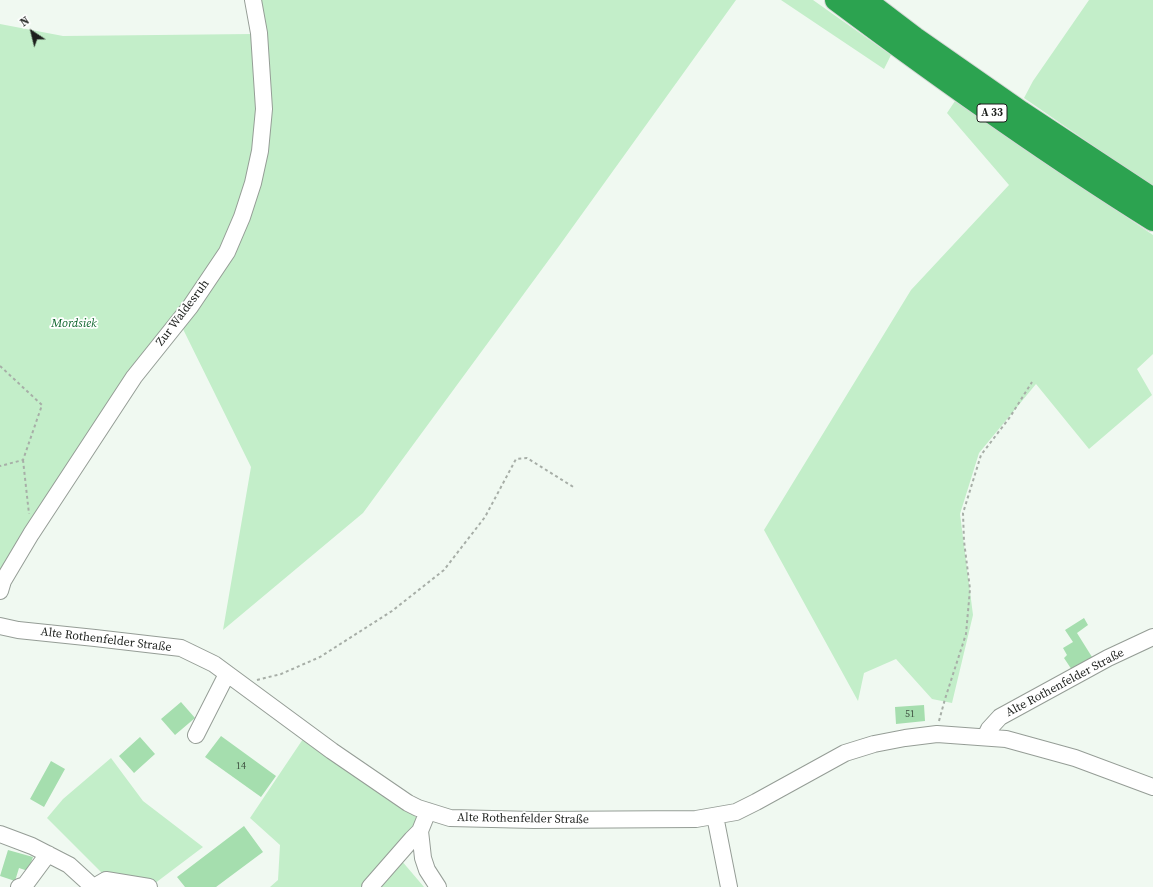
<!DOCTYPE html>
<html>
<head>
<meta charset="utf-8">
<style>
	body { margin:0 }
	#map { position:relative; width:1153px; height:887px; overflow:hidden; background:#f0f9f1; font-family:"Source Serif 4",serif }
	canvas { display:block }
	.north { position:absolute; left:12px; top:12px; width:40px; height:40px; -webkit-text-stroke:3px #fff; paint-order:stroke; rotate:325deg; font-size:11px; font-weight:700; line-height:16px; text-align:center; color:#1c1f1c }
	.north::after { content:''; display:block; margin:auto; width:14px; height:18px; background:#1c1f1c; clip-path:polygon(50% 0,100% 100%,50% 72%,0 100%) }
</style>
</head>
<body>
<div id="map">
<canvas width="1153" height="887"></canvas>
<div class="north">N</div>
</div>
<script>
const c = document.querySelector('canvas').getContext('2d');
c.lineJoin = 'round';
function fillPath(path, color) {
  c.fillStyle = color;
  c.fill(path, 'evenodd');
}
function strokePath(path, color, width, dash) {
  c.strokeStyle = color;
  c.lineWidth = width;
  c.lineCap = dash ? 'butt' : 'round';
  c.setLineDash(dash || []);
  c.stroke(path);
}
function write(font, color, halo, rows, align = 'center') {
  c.font = font + ' "Source Serif 4",serif';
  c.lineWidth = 3.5;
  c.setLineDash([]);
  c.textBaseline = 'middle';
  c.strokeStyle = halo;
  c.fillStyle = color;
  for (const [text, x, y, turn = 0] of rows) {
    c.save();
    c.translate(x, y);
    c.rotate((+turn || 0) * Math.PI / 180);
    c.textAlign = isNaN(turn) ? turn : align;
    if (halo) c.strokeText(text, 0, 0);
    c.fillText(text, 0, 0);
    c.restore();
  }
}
fillPath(new Path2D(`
	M253 0H736L559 246 363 513 223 630 251 467 181 325 229 259 246 222 257 184 268 140 272 106 259 36 258 110 255 147 247 181 237 213 222 249 184 305 114 396 16 551 0 580V24L63 36 252 34 259 33Z
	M781 0H813L891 55 884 69Z
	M1089 0H1153V187L1024 98 1033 81Z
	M955 101 1153 235V354L1137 369 1152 395 1089 449 1036 384 979 453 960 514 973 615 952 703 932 699 896 659 864 673 858 701 764 530 911 290 1009 185 947 113Z
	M303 739 408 809 418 819V827L363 887H270L278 880 280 845 250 818Z
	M111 758 143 801 203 847 154 884 107 878 47 818 63 799Z
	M401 860 424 887H375Z`), '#c3eec9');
fillPath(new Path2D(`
	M1084 618 1088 625 1077 633 1092 657 1072 670 1064 658 1067 655 1063 648 1073 642 1065 630Z
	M181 702 195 718 175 735 161 719Z
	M924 705 925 721 896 724 895 707Z
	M221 736 276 776 261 797 205 757Z
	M140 737 155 754 134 773 119 756Z
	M51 761 65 769 44 807 30 799Z
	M244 826 263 852 216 887H185L177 877Z
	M8 850 33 857 28 871 19 868 15 881 0 876Z`), '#a5deae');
const minor = new Path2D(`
	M0 591 3 581 31 534 134 377 190 307 227 252 242 217 253 183 260 151 264 109 259 33 253 0
	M0 626 18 630 95 638 181 648 214 664 332 751 408 803 418 808 450 818 534 820 696 819 736 812 756 802 845 753 874 744 905 738 937 734 1006 739 1075 758 1153 787
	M196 735 227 674
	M985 737 989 729 1000 717 1108 658 1153 637
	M428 811 420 831 423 858 427 870 438 887
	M715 816 729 887
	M0 834 32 846 69 865 93 887
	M19 887 25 885 48 854
	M94 887 106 880 149 887
	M370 887 412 839 420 831`);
const highway = new Path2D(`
	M836 0C939 77 1044 152 1153 220
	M865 0 915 38 1021 112 1153 199`);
strokePath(minor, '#959d96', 18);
strokePath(highway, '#d6d7d6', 24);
strokePath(new Path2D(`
	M0 366 42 405 23 460 0 466
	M23 460 29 514
	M257 680 281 674 320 657 392 611 444 570 485 517 516 459 527 458 575 488
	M939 721 945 699 966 634 970 589 964 541 963 513 981 455 1010 417 1032 382`), '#a7aea7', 2, [3, 3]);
strokePath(minor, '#fff', 16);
strokePath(highway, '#2ca350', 22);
write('10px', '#3e4f40', null, [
	["51",910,714],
	["14",241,766]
]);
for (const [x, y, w] of [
	[992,113,30]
]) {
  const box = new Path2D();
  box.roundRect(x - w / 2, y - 9, w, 18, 3);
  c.fillStyle = '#fff';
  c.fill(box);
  strokePath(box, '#1c1f1c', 1);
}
write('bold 11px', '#1c1f1c', null, [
	["A 33",992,113]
]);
write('12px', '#1c1f1c', '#fff', [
	["Zur Waldesruh",183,313,-53],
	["Alte Rothenfelder Straße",106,640,7],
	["Alte Rothenfelder Straße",1065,683,-28],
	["Alte Rothenfelder Straße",523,819,1]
]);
write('italic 12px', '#0c642b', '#fff', [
	["Mordsiek",74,324]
]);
</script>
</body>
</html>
